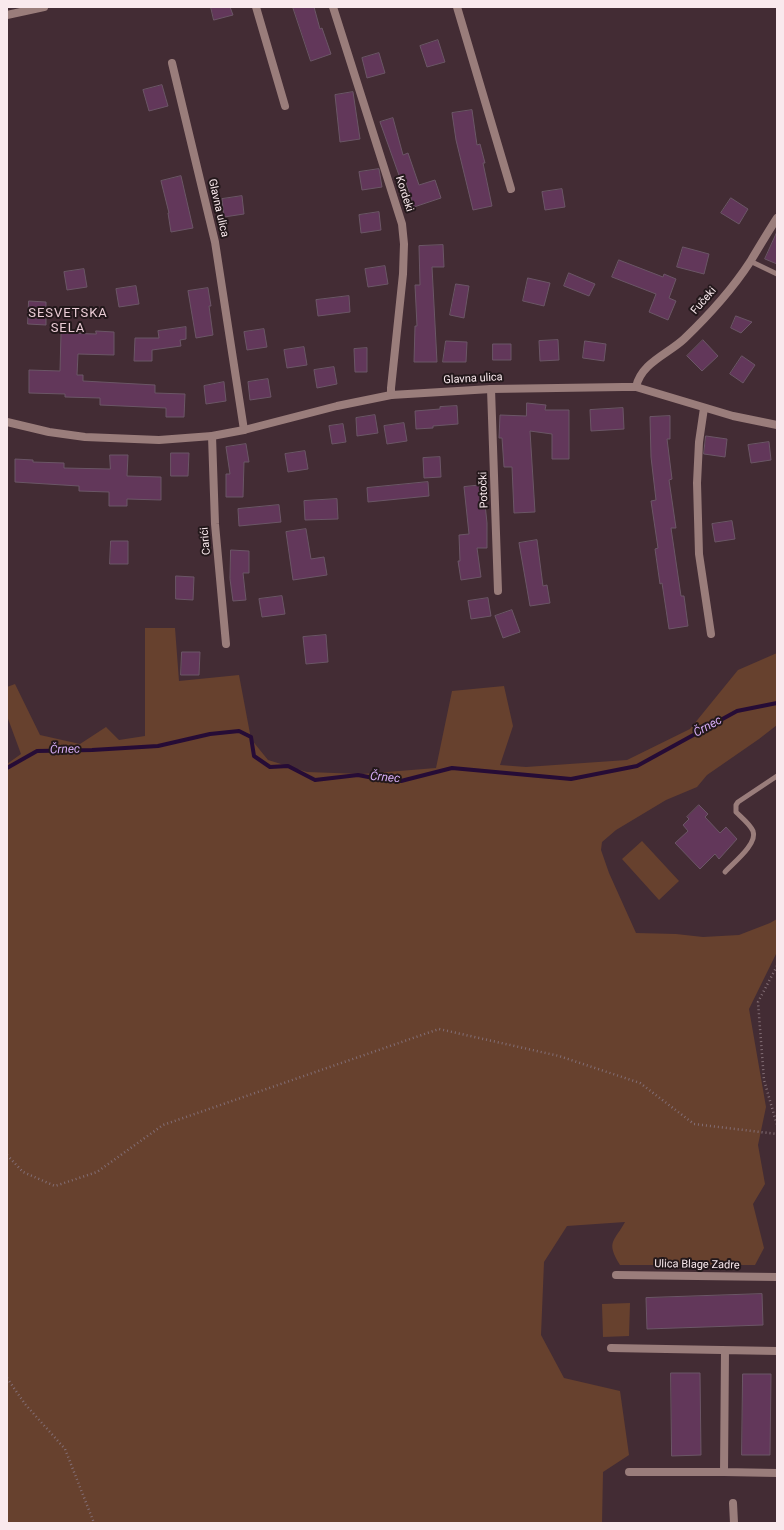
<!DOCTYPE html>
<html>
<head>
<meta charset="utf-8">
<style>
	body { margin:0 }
	#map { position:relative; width:784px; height:1530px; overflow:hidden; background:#432c34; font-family:Roboto,sans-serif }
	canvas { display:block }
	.frame { position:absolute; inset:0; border:8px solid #f9e9ed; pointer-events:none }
</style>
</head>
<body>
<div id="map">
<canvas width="784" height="1530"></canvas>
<div class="frame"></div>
</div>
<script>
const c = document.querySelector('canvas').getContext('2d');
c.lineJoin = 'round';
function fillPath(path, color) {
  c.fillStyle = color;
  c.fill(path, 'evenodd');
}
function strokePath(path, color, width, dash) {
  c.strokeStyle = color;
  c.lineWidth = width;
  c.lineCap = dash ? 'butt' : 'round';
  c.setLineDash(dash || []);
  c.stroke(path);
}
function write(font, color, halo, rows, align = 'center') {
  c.font = font + ' Roboto,sans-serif';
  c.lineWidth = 4;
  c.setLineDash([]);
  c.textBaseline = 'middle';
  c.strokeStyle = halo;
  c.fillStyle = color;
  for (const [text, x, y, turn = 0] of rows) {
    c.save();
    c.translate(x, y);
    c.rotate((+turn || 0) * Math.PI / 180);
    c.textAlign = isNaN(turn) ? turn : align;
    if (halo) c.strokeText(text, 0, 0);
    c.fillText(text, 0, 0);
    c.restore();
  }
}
fillPath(new Path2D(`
	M145 628H175L179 681 239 675 251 739 268 760 307 772 362 774 436 768 452 691 504 686 513 726 500 765 526 767 627 760 690 729 738 670 777 653V725L759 739 707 775 697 787 666 800 616 830 602 842 601 850 609 873 636 933 676 934 703 937 739 935 770 923 777 919V952L749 1009 766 1107 758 1145 765 1184 753 1204 764 1248 755 1265H620C605 1241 615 1241 625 1222L567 1226 544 1262 541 1335 564 1378 620 1391 629 1455 603 1472 602 1523H7V764L21 754 7 716V687L15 684 40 735 80 744 106 727 119 740 145 736Z
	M642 841 679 881 659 900 622 859Z
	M630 1303 629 1336 603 1337 602 1304Z`), '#67412e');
strokePath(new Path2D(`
	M7 768 37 751 92 750 158 746 210 734 239 731 251 737 254 756 270 767 288 766 315 780 358 775 384 780 401 781 452 768 571 779 637 766 737 711 777 703`), '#260c36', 4);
const building = new Path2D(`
	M211 7H230L233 15 214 20Z
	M293 7H314L320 29 322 28 331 54 311 61Z
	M438 40 445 62 427 67 420 46Z
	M379 53 385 73 367 78 362 58Z
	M162 85 168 106 149 111 143 90Z
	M353 92 360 139 340 142 335 95Z
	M472 110 477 145 480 144 485 163H483L492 206 473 210 456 140 452 113Z
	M393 118 403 155 408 153 419 185 435 180 441 198 414 207 404 177 400 178 380 122Z
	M379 169 382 187 362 190 359 172Z
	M181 176 193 228 171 232 168 213H169L161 181Z
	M562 189 565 207 545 210 542 192Z
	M242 196 244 214 224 217 222 199Z
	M731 198 748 209 739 224 721 213Z
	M379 212 381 230 361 233 359 215Z
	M777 232V264L765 259Z
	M443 245 444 267H432L437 362H414L415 326H417L415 285H420L419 246Z
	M683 247 709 254 704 274 677 267Z
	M619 260 663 277 664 274 676 279 669 298 676 301 668 320 649 312 656 294 612 277Z
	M385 266 388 284 368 287 365 269Z
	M84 269 87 287 67 290 64 272Z
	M569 273 595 284 589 296 564 286Z
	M528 278 550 283 544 306 523 301Z
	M456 284 469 286 464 318 450 315Z
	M136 286 139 304 119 307 116 289Z
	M208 288 211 306H209L213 335 196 338 188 291Z
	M349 296 350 312 318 316 316 300Z
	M29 301 46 302V325L28 324Z
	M736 316 752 322 741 333 731 328Z
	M186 327V339L180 340 181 346 152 350V361H134L135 338H159L158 331Z
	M264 329 267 347 247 350 244 332Z
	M96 331 114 332V355L78 354 77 375H83V381L155 385V393L185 394 184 417H166V408L100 405V398L65 397V394L29 393V370L60 371 61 333 96 334Z
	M558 340 559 360 540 361 539 341Z
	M703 340 718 356 702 371 687 356Z
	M446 341 467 342 466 362H443Z
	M585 341 606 344 604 361 583 358Z
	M493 344H511V360H493Z
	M304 347 307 365 287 368 284 350Z
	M367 348V372H355L354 349Z
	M742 356 755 365 743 383 730 374Z
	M334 367 337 384 317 388 314 370Z
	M268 379 271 397 250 400 248 382Z
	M224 382 226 401 206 404 204 386Z
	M527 403 546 405 545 410H569V459H552V434L530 431 535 512 514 513 512 467H504L502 438H499L500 415 526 416Z
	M457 406 458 424 433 426V428L416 429 415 411 440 409V407Z
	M623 408 624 429 591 431 590 410Z
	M375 415 378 433 357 436 356 418Z
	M670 416V439H667L672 479 669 480 676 528H671L681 596H684L688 626 669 629 662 583 660 584 655 549 658 548 651 501 656 500 651 457 650 417Z
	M404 423 407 441 387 444 384 426Z
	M343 424 346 442 332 444 329 426Z
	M706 436 727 439 725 457 704 454Z
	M769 442 771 460 751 463 748 445Z
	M246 444 249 462H244L243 497H226V474H230L226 447Z
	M305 451 308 469 288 472 285 454Z
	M171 453H189L188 476H171Z
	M110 455H128L127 476 161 477V500L127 499V506H109V492L79 491V486L15 482V459L33 460V462L64 463V468L110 469Z
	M440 457 441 477 424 478 423 458Z
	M428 482 429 496 368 502 367 488Z
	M483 485 487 523V548H477L481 577 461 580 458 561H460L459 535 469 534 464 487Z
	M337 499 338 519 305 520 304 501Z
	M279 505 281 522 239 526 238 509Z
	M732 521 735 539 715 542 712 524Z
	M306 529 311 559 324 557 327 575 293 580 286 532Z
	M537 540 543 586 547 585 550 603 530 606 519 543Z
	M111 541H128V564H110Z
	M231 550 249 551V573H243L246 600 233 601 230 579Z
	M176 576 194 577 193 600 176 599Z
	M282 596 285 614 262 617 259 599Z
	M488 598 491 616 471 619 468 601Z
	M512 610 520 632 503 638 495 616Z
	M326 635 328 662 306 664 303 637Z
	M182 652H200L199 675H181Z
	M699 805 708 814 705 817 720 833 726 827 737 839 719 859 715 854 700 869 675 843 688 831 683 825 689 819 687 817Z
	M762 1294 763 1325 647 1329 646 1298Z
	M671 1373H700L701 1455 672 1456Z
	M743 1374H771L770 1455H742Z`);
fillPath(building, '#62375a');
strokePath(building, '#6b5666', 1);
strokePath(new Path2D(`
	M777 966 758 1002 764 1080 777 1125
	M7 1155 23 1172 55 1186 97 1172 163 1125 439 1029 559 1056 640 1083 694 1124 777 1134
	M7 1378 25 1404 65 1449 94 1523`), '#836e75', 2.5, [1, 3]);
strokePath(new Path2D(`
	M750 261 777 274
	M725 872C733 863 758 844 753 831 750 824 741 817 736 812V805L738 802 777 776`), '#9a7d7b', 5);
strokePath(new Path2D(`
	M256 7 285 106
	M333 7 402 224 404 244 403 274 391 388V395
	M457 7 511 189
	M7 15 44 7
	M172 63 215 242 244 430
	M636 387C641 363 668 354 684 339 707 317 733 288 750 262 759 247 768 232 777 218
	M491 389 498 591
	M704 408 699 442 697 483 699 554 711 634
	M212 436 215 524 226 644
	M616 1275 777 1277
	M611 1348 777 1351
	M725 1351 724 1472 777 1473
	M629 1472H724
	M733 1503 734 1523`), '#9a7d7b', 8);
strokePath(new Path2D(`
	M7 422 49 432 85 437 159 440 212 436 244 430 337 406 391 395 491 389 623 387H636L733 416 777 425`), '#9a7d7b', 8);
write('11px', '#f9e9ed', '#23181b', [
	["Kordeki",404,194,72],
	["Glavna ulica",218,208,77],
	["Fučeki",704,301,-49],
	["Glavna ulica",473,379,-3],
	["Potočki",484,490,-92],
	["Carići",206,541,-95],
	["Ulica Blage Zadre",697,1265,1]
]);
write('italic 12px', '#d6acf6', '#23181b', [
	["Črnec",708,727,-29],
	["Črnec",65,750,-2],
	["Črnec",385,778,5]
]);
c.letterSpacing = '1px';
write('13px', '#eaccd5', '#23181b', [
	["SESVETSKA",68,314],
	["SELA",68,329]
]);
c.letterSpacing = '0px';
</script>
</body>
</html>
